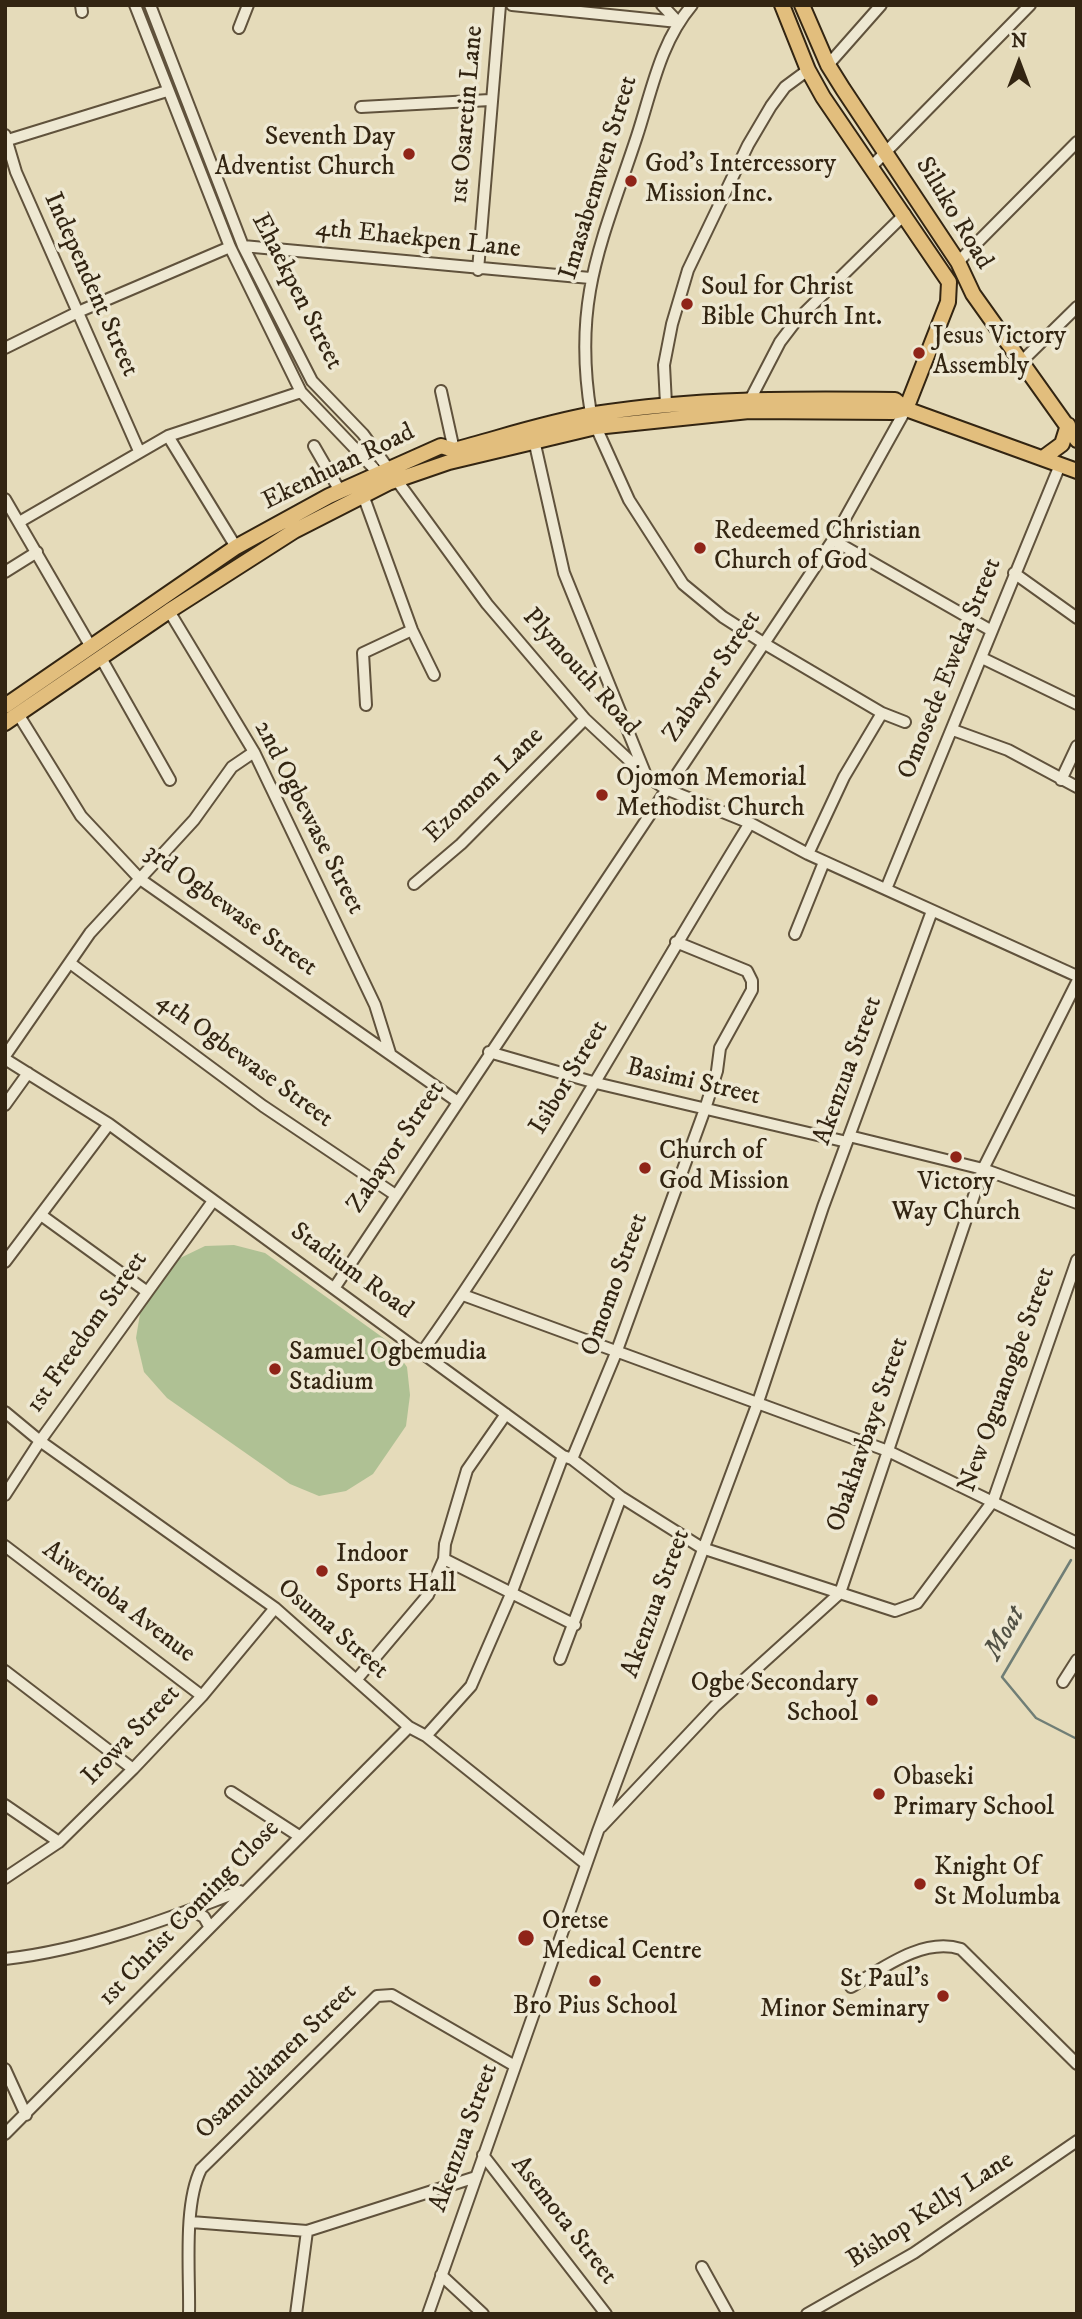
<!DOCTYPE html>
<html>
<head>
<meta charset="utf-8">
<style>
	body { margin:0 }
	#map { position:relative; width:1082px; height:2319px; overflow:hidden; background:#e5dbba; font-family:"IM FELL DW Pica",serif }
	canvas { display:block }
	.frame { position:absolute; inset:0; border:7px solid #332512; pointer-events:none }
	.north { position:absolute; left:984px; top:28px; width:70px; height:70px; -webkit-text-stroke:5px #eee8d2; paint-order:stroke; rotate:0deg; font-size:19px; font-weight:700; line-height:28px; text-align:center; color:#332512 }
	.north::after { content:''; display:block; margin:auto; width:24px; height:32px; background:#332512; clip-path:polygon(50% 0,100% 100%,50% 72%,0 100%) }
</style>
</head>
<body>
<div id="map">
<canvas width="1082" height="2319"></canvas>
<div class="frame"></div>
<div class="north">N</div>
</div>
<script>
const c = document.querySelector('canvas').getContext('2d');
c.lineJoin = 'round';
function fillPath(path, color) {
  c.fillStyle = color;
  c.fill(path, 'evenodd');
}
function strokePath(path, color, width, dash) {
  c.strokeStyle = color;
  c.lineWidth = width;
  c.lineCap = dash ? 'butt' : 'round';
  c.setLineDash(dash || []);
  c.stroke(path);
}
function write(font, color, halo, rows, align = 'center') {
  c.font = font + ' "IM FELL DW Pica",serif';
  c.lineWidth = 7;
  c.setLineDash([]);
  c.textBaseline = 'middle';
  c.strokeStyle = halo;
  c.fillStyle = color;
  for (const [text, x, y, turn = 0] of rows) {
    c.save();
    c.translate(x, y);
    c.rotate((+turn || 0) * Math.PI / 180);
    c.textAlign = isNaN(turn) ? turn : align;
    if (halo) c.strokeText(text, 0, 0);
    c.fillText(text, 0, 0);
    c.restore();
  }
}
fillPath(new Path2D(`
	M234 1245 265 1253 389 1342 407 1367 410 1395 406 1426 373 1474 346 1491 319 1496 290 1484 167 1398 144 1372 136 1338 141 1308 174 1261 205 1246Z`), '#afc194');
strokePath(new Path2D(`
	M1071 1560 1002 1677 1036 1718 1077 1739`), '#707e76', 2.5);
const minor = new Path2D(`
	M81 5 82 12
	M135 5 230 247 301 392 383 478
	M150 5 243 246 312 381 363 434 487 604 585 719 646 776 666 789 750 823 808 854 1077 976
	M512 5 678 22
	M662 5 678 22
	M239 28 248 5
	M828 65 881 5
	M361 107 490 100
	M5 135 16 172 139 451
	M8 140 167 91
	M872 166 1030 5
	M243 246 590 278
	M958 262 1077 142
	M478 270 500 5
	M5 348 78 312 230 247
	M1021 362 1077 307
	M441 391 454 450
	M751 398 780 342 796 321 905 214
	M666 404 664 365 672 324 688 270 748 145 771 106 785 87 808 70
	M591 414C572 299 602 242 637 136 652 90 660 43 692 5
	M596 427 629 500 683 584 723 617 765 644 882 713 905 722
	M168 436 236 547
	M534 440 564 573 645 773
	M314 446 340 491
	M363 495 412 630 434 675
	M5 499 91 647
	M21 521 168 436 301 392
	M833 540 992 631
	M5 572 37 552
	M1014 573 1077 618
	M169 611 254 752 375 1005 390 1053
	M101 658 170 780
	M982 658 1077 704
	M366 705 363 653 412 630
	M18 714 81 816 140 879 458 1102
	M953 730 1008 750 1077 787
	M1061 780 1077 746
	M808 854 844 777 882 713
	M414 884 461 844 585 719
	M886 889 1060 465
	M795 934 824 862
	M70 963 263 1106 394 1194
	M489 1052 596 1083 847 1142
	M5 1056 90 933 194 820 232 767 254 752
	M5 1059 109 1124 563 1456 572 1459 621 1497 702 1548 895 1611 917 1603 993 1501 1077 1260
	M5 1105 28 1073
	M849 1136 983 1169 1077 1203
	M41 1215 146 1291
	M5 1262 109 1124
	M335 1287 833 540 906 409
	M463 1295 888 1451 1077 1543
	M423 1351C543 1182 641 999 750 823
	M5 1412 40 1441 275 1608 409 1727 426 1736 586 1864
	M572 1459 616 1353 705 1109 717 1071 720 1048 752 990V981L747 971 676 942
	M5 1495 40 1441 213 1201
	M5 1546 202 1696
	M444 1559 575 1625
	M560 1659 621 1497
	M5 1671 133 1769
	M357 1679 428 1595 444 1559 445 1544 467 1470 506 1414
	M1063 1682 1077 1660
	M426 1736 471 1686 511 1594 563 1456
	M231 1792 299 1836
	M5 1805 59 1842
	M601 1827 715 1706 840 1593 983 1169 1077 982
	M5 1878 59 1842 133 1769 202 1696 275 1608
	M191 1910 204 1917 209 1926
	M5 1959C85 1950 166 1920 240 1891
	M851 1987C883 1968 923 1937 961 1949L1077 2064
	M5 2069 26 2115
	M5 2134 409 1727
	M483 2155 606 2314
	M191 2222 307 2231 476 2177
	M702 2267 728 2314
	M441 2275 483 2314
	M189 2314C190 2273 183 2205 201 2169L377 1996 392 1995 515 2066
	M296 2314 307 2231
	M428 2314 598 1831 757 1405 823 1207 932 911
	M807 2314 914 2253 1077 2141`);
const major = new Path2D(`
	M782 5 808 70 823 97 949 282 948 302 906 409
	M802 5 828 65 843 89 958 262 973 294 1077 440
	M1043 458 1062 444 1068 425
	M5 706 236 547 329 496 441 446 454 450C500 438 547 422 595 414 694 398 794 399 895 400L906 409 1077 471
	M5 723 169 611 294 531 388 483 449 462 596 427 749 411 893 412 906 409`);
strokePath(minor, '#60523c', 14);
strokePath(major, '#332512', 18);
strokePath(minor, '#eee8d2', 10);
strokePath(major, '#e2be7d', 14);
for (const [x, y, r, color] of [
	[409,154,7,"#8f2418"],
	[631,181,7,"#8f2418"],
	[687,304,7,"#8f2418"],
	[919,353,7,"#8f2418"],
	[700,548,7,"#8f2418"],
	[602,795,7,"#8f2418"],
	[956,1157,7,"#8f2418"],
	[645,1168,7,"#8f2418"],
	[275,1369,7,"#8f2418"],
	[322,1571,7,"#8f2418"],
	[872,1700,7,"#8f2418"],
	[879,1794,7,"#8f2418"],
	[920,1884,7,"#8f2418"],
	[526,1938,9,"#8f2418"],
	[595,1981,7,"#8f2418"],
	[943,1996,7,"#8f2418"]
]) {
  const dot = new Path2D();
  dot.arc(x, y, r, 0, 2 * Math.PI);
  c.fillStyle = color;
  c.fill(dot);
  strokePath(dot, '#eee8d2', 2.5);
}
write('26px', '#332512', '#eee8d2', [
	["1st Osaretin Lane",468,115,-85],
	["Imasabemwen Street",600,178,-73],
	["Siluko Road",953,214,59],
	["4th Ehaekpen Lane",418,240,6],
	["Independent Street",90,285,66],
	["Ehaekpen Street",296,292,63],
	["Ekenhuan Road",339,468,-26],
	["Omosede Eweka Street",951,669,-68],
	["Plymouth Road",580,673,48],
	["Zabayor Street",713,677,-56],
	["Ezomom Lane",485,786,-44],
	["2nd Ogbewase Street",308,818,63],
	["3rd Ogbewase Street",230,911,36],
	["4th Ogbewase Street",244,1061,36],
	["Akenzua Street",849,1071,-70],
	["Isibor Street",570,1078,-59],
	["Basimi Street",693,1083,13],
	["Zabayor Street",397,1148,-56],
	["Stadium Road",351,1272,36],
	["Omomo Street",616,1285,-70],
	["1st Freedom Street",88,1333,-55],
	["New Oguanogbe Street",1008,1380,-70],
	["Obakhavbaye Street",869,1435,-71],
	["Aiwerioba Avenue",118,1603,37],
	["Akenzua Street",657,1604,-70],
	["Osuma Street",332,1630,41],
	["Irowa Street",132,1736,-46],
	["1st Christ Coming Close",190,1914,-46],
	["Osamudiamen Street",277,2062,-44],
	["Akenzua Street",465,2138,-70],
	["Bishop Kelly Lane",931,2211,-33],
	["Asemota Street",563,2221,52]
]);
write('26px', '#332512', '#eee8d2', [
	["Seventh Day",395,139,"right"],
	["Adventist Church",395,169,"right"],
	["God's Intercessory",645,166],
	["Mission Inc.",645,196],
	["Soul for Christ",701,289],
	["Bible Church Int.",701,319],
	["Jesus Victory",933,338],
	["Assembly",933,368],
	["Redeemed Christian",714,533],
	["Church of God",714,563],
	["Ojomon Memorial",616,780],
	["Methodist Church",616,810],
	["Church of",659,1153],
	["God Mission",659,1183],
	["Victory",956,1184,"center"],
	["Way Church",956,1214,"center"],
	["Samuel Ogbemudia",289,1354],
	["Stadium",289,1384],
	["Indoor",336,1556],
	["Sports Hall",336,1586],
	["Ogbe Secondary",858,1685,"right"],
	["School",858,1715,"right"],
	["Obaseki",893,1779],
	["Primary School",893,1809],
	["Knight Of",934,1869],
	["St Molumba",934,1899],
	["Oretse",542,1923],
	["Medical Centre",542,1953],
	["St Paul's",929,1981,"right"],
	["Minor Seminary",929,2011,"right"],
	["Bro Pius School",595,2008,"center"]
], 'left');
write('italic 28px', '#515144', '#eee8d2', [
	["Moat",1006,1634,-61]
]);
</script>
</body>
</html>
